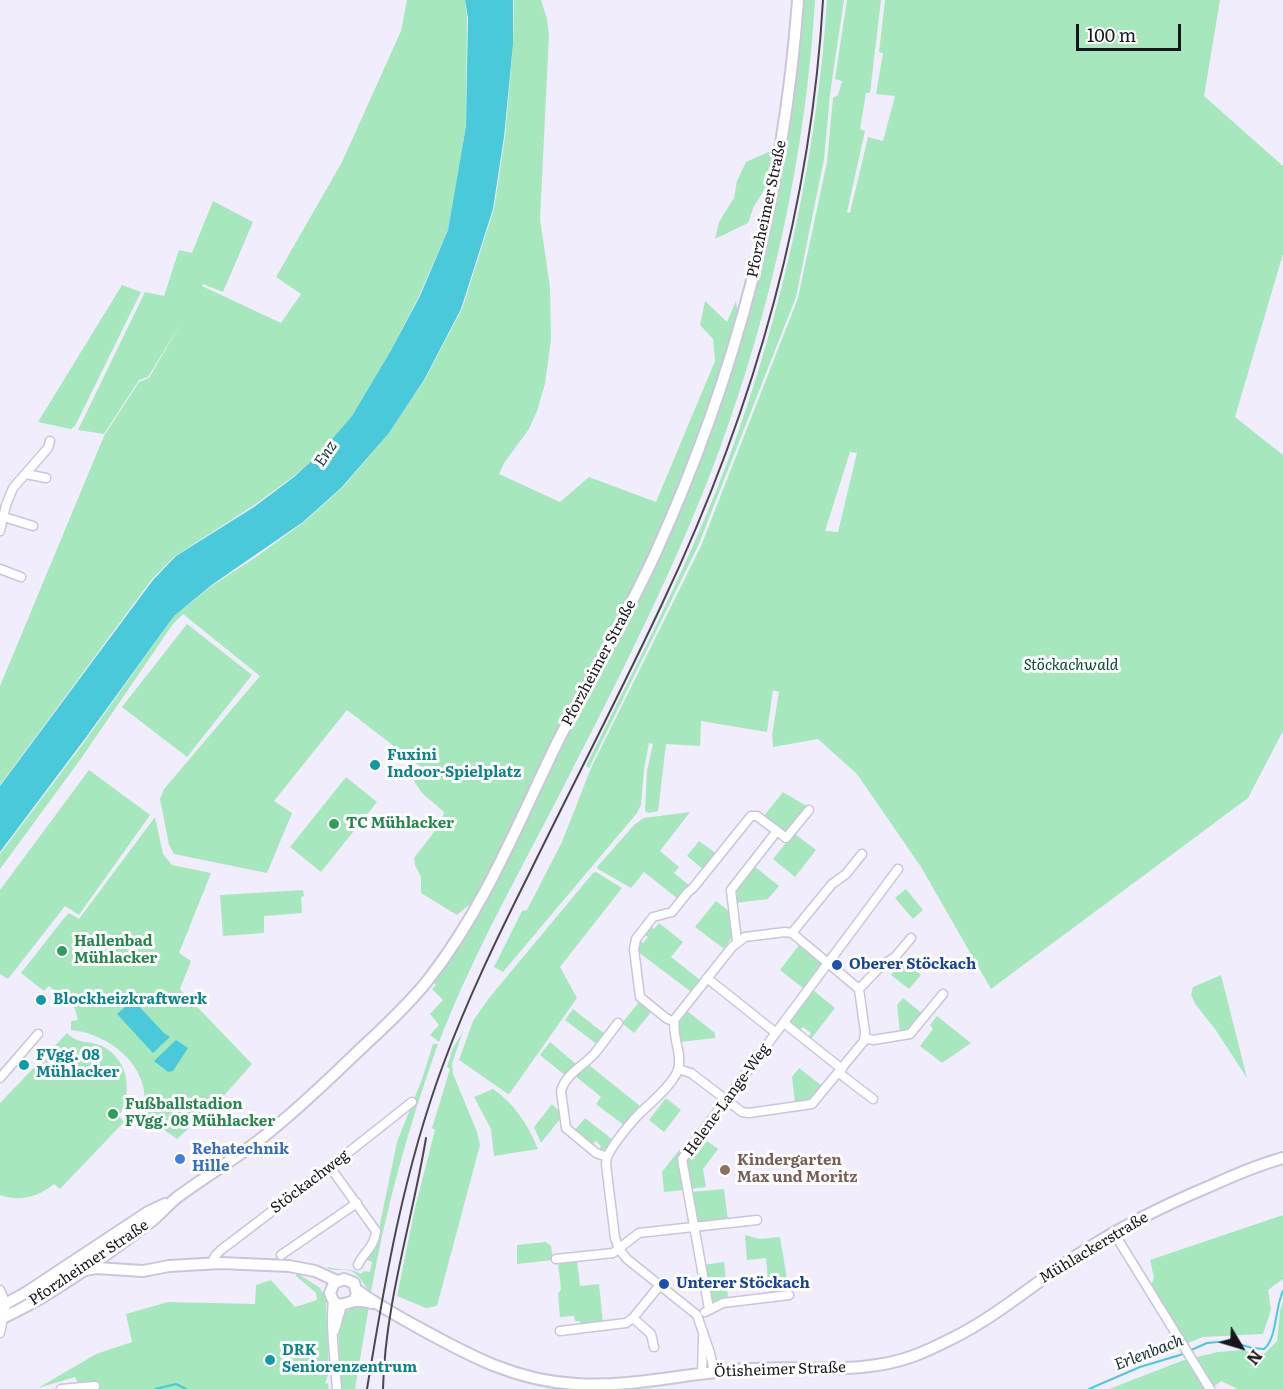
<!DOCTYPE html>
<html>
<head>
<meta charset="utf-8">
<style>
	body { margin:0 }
	#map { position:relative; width:1283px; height:1389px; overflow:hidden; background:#f1edfc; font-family:Literata,serif }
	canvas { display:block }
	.north { position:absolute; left:1211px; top:1317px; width:60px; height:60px; -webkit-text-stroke:4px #fff; paint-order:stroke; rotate:128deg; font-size:16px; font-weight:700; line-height:24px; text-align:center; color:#18151d }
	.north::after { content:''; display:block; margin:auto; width:21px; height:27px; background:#18151d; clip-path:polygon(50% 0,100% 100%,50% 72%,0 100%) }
	.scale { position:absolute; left:1076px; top:24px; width:105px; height:27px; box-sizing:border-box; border:3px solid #18151d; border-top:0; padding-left:8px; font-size:18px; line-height:21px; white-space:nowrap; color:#18151d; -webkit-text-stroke:4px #fff; paint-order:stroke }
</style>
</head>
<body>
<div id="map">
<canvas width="1283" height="1389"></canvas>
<div class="north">N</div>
<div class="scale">100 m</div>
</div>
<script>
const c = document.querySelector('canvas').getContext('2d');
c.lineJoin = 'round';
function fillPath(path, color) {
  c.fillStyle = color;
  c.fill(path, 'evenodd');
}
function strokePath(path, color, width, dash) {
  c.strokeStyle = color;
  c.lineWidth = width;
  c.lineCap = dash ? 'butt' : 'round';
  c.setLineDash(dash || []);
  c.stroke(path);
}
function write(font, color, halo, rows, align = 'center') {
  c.font = font + ' Literata,serif';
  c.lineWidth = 6;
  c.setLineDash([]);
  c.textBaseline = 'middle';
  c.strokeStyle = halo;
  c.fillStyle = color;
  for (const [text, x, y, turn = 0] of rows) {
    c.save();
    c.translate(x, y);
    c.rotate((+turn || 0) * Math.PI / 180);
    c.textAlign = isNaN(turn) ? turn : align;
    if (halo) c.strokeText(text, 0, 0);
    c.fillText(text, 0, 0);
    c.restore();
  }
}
fillPath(new Path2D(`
	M407 0H465L467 18 466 126 448 230 419 296 390 352 352 416 320 453 294 476 253 506 175 556 152 579 0 785V686L104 436 139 382 149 378 182 321 148 377 139 380 104 434 78 430 145 292 164 296 179 250 192 253 213 201 253 222 223 292 203 284 202 286 281 323 301 294 276 277 342 162 401 31Z
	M514 0H541L547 19 549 35 540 219 550 287 551 339 545 384 537 411 529 429 504 463 499 474 560 502 589 477 656 502 715 361 713 339 700 325 705 301 727 322 736 301 738 318 728 351 689 464 650 554 474 901 457 915 421 893V877L415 865 414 858 441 823 444 812 422 793 414 781 421 767 347 710 274 801 292 813 267 873 174 854 169 845 160 799 164 789 260 676 183 614 173 624 80 760 0 869V854L85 741 174 616 213 585 256 557 304 522 343 487 389 433 424 381 462 309 494 209 505 137 513 44Z
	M802 0H815C806 153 772 306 720 448 679 560 624 668 570 774 525 863 475 949 439 1042L430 1035 439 1025 430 1014 443 1000 432 989 436 985 433 982 458 946 673 526 720 407 750 308 786 142 798 65Z
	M827 0H844L830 94 824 159 796 297 698 546 589 768 586 766C637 663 691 561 731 452 784 307 817 154 827 0Z
	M847 0H881L870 93H866L860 129 865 131 847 212 850 213 868 137 883 141 895 96 876 94 883 53 879 52 885 0H1220L1204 96 1283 166V254L1235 417 1283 455V731L1248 798 991 989 921 867 857 774 818 739 773 747 772 735 779 692 773 690 767 732 701 721 700 746 666 744 658 811 649 813 645 811 647 771 653 744 649 743 644 769 641 805 637 813 503 972 494 967 522 911 527 910 562 842 591 768 701 546 798 298 827 162 833 98 838 95 842 81 835 79ZM850 452 857 453 838 532 825 531Z
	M773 150H776L768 184 754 206 748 223 715 239 719 222 734 198 737 181 746 162Z
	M122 285 141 292 75 426 71 429 38 422Z
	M187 624 252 675 187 757 122 707Z
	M89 770 150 815 79 915 65 906 8 979 0 974V890Z
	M346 777 377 802 321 872 290 847Z
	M783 792 808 807 786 834 763 817Z
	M690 812 660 851 679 867 674 873 689 885 678 899 644 872 631 888 598 869 597 867 635 824 644 818Z
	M155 817 163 854 172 865 211 873 179 953 191 961 180 989 252 1064 220 1100 177 1139 143 1115C144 1107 145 1098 144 1091 139 1057 103 1033 71 1030V1021L78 1020 74 1006 65 1000 69 994 65 990 61 995 49 986 44 991 21 973 65 917 69 913 79 919Z
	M794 833 816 850 795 877 773 859Z
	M699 841 717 854 704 870 687 856Z
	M754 866 779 886 768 899 735 903C733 888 745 877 754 866Z
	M596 872 622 888 560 967 577 998 510 1093 508 1094 459 1060 473 1021 489 998 593 873Z
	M906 889 923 910 913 919 895 898Z
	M303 890 304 896 301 897 302 913 264 916V933L223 936 220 895Z
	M716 901 730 912 732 937 724 949 695 927Z
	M659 923 683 942 671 957 700 980 690 991 637 951 639 940 643 943 648 937 644 934 650 926 654 929Z
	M799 945 823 964 804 989 780 970Z
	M902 960 921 975 909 989 891 975Z
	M1221 975 1247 1078 1215 1029 1196 1005 1191 995 1193 987Z
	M813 990 835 1008 810 1040 808 1038 811 1033 803 1027 799 1031 788 1022Z
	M903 998 923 1014 910 1030 900 1034 897 1005Z
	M640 1001 652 1011 634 1033 622 1023Z
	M573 1009 606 1035 598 1045 565 1020Z
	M687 1011 715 1033V1038L680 1042 679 1023Z
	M937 1016 971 1043 942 1063 920 1046 933 1029 930 1025Z
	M463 1031 452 1064 453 1074 477 1132 480 1145 437 1306 426 1308 397 1296 415 1208 435 1130 432 1128 450 1069 447 1067 452 1050Z
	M67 1033C81 1046 86 1039 102 1046 129 1060 133 1092 119 1116L124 1122 60 1189 54 1184C38 1197 20 1202 0 1195V1103Z
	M550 1042 576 1064 566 1076 540 1055Z
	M433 1044H438C409 1125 386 1207 371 1292 363 1286 362 1277 353 1272 345 1268 336 1272 327 1268L328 1267C340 1271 350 1267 361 1274L364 1271 370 1272 372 1262 365 1259 376 1243 397 1142 422 1079Z
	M589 1065 640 1106 625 1126 596 1104 601 1097 574 1075 581 1067 585 1070Z
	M799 1068 822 1086C814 1097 809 1101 795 1103L792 1077Z
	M493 1089C515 1104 528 1125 538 1149L494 1156 491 1129 474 1097Z
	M666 1098 681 1110 664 1132 649 1120Z
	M552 1104 558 1110 560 1119 541 1143 534 1127Z
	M585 1118 613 1140 606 1149 599 1151 601 1146 596 1141 592 1145 574 1131Z
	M707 1141 718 1149 703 1169 706 1187 691 1189 686 1160 690 1154 695 1157Z
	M680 1149 684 1152V1190L664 1192 662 1172Z
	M724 1189 728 1220 697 1223 691 1192Z
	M1283 1215V1279L1268 1290 1271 1310 1263 1334 1203 1337 1185 1344 1151 1285 1154 1278 1150 1260Z
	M745 1235 760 1239 780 1237 789 1290 769 1292 766 1258 747 1260Z
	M546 1242 551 1246 553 1260 517 1264V1245Z
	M577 1260 580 1286 599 1284 603 1324 581 1326 580 1321H575L574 1316 560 1317 558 1294 561 1289 558 1263Z
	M724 1262 728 1297 710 1302 703 1265Z
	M297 1273 320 1288 326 1298 329 1372 325 1384 328 1383 329 1389H81L75 1377 38 1388 96 1354 132 1342 126 1314 168 1302 255 1304 256 1285 271 1280 295 1307 317 1300 316 1293 296 1276Z
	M1283 1301V1389H1238L1221 1381 1211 1389H1109L1184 1360 1218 1352 1243 1350 1262 1356 1277 1341 1280 1311Z
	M359 1305 369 1306 355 1389H341L338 1329 344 1312Z`), '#a7e7be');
fillPath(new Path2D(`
	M465 0H513V44L504 137 493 209 461 309 424 380 389 433 342 487 303 522 213 584 174 616 84 740 0 852V786L153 580 176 556 254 507 294 477 320 453 352 416 390 352 420 296 448 230 466 126 468 18Z
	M133 1000 164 1033 170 1037 153 1053 117 1014Z
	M176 1040 188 1048 173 1071 168 1072 154 1061Z`), '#4ac9da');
strokePath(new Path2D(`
	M155 1389 176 1384 186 1389
	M1089 1389 1140 1367 1180 1355 1207 1343 1229 1341 1252 1348 1264 1349C1277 1339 1275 1307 1283 1291`), '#4ac9da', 2);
const minor = new Path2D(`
	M26 474 46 478
	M4 517 33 526
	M0 531 6 505 13 488 48 448 50 441
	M0 569 21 577
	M777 831 786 838 809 810
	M792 933 832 884 846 874 862 854
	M707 978 776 1033
	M859 989 881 966 895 957 911 938
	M674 1022 666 1018 640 997 634 949 636 939 653 917 672 912 688 892 693 888 751 816H757L777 831 731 890 737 941
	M784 1023 842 1069
	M865 1038 873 1040 910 1034 943 994
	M678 1069 691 1073 742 1112 749 1113 812 1104 864 1041 865 1032 859 989 792 933 785 932 745 937 732 947 675 1019C671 1035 683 1054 678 1070 673 1084 652 1102 641 1112 631 1122 613 1144 607 1157L606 1164 615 1238 619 1249 627 1259 697 1315 710 1353 714 1372
	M839 1073 873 1099
	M0 1078 38 1034
	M607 1157 596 1153 566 1128 561 1091C566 1073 584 1066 595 1053 603 1043 610 1033 618 1023
	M330 1167 376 1231C374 1249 364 1251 358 1265
	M1114 1233 1210 1389
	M281 1255 357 1203
	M556 1259 613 1253 639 1233 757 1220
	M212 1263 215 1256 221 1250 330 1167 412 1102
	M0 1290 6 1304 0 1333
	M333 1300C330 1329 335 1360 337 1389
	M709 1309 682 1159 898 869
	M705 1312 723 1303 789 1295
	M633 1318 651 1334 654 1347
	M335 1330 342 1305
	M560 1331 626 1323 633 1318 660 1285
	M702 1373 703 1337
	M61 1389 95 1386`);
const major = new Path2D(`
	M86 1270 96 1268 143 1271 169 1266 221 1263 289 1266 315 1271 337 1281
	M357 1290C377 1305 399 1317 421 1329 472 1357 517 1381 576 1384 635 1388 693 1371 752 1369 806 1366 865 1375 916 1355 929 1350 941 1344 953 1338 995 1317 1031 1286 1070 1260 1113 1231 1160 1207 1208 1187 1232 1176 1257 1165 1283 1158
	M354 1301 357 1294 354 1283 344 1279 334 1283 330 1293C336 1311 343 1303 355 1301 360 1300 367 1302 372 1303
	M0 1307 27 1292 148 1212 165 1204
	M0 1319C50 1297 105 1256 149 1223 160 1215 168 1204 179 1196 205 1177 233 1160 258 1141 290 1116 320 1088 349 1060 376 1034 405 1009 428 980 485 908 519 820 559 739 591 676 627 616 656 552 735 378 784 191 798 0`);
strokePath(minor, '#cbc4dc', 11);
strokePath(major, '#cbc4dc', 14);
strokePath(minor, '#fff', 8);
strokePath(major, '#fff', 10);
strokePath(new Path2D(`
	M367 1389C385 1279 404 1170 443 1065 467 1000 497 938 528 876 572 786 619 696 662 604 752 414 811 210 823 0
	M383 1389C385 1303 412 1222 426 1138`), '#4a4650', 2);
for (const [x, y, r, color] of [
	[375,765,6,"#0f9aa8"],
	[334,824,6,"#2e9e5b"],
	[62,951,6,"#2e9e5b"],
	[837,965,6,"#1a4fb4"],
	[41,1000,6,"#0f9aa8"],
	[24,1065,6,"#0f9aa8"],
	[113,1114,6,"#2e9e5b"],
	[180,1159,6,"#3f7fe0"],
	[725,1170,6,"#8d6e63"],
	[664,1284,6,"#1a4fb4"],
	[270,1360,6,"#0f9aa8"]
]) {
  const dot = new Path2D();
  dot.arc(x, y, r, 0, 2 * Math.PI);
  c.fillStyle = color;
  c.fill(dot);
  strokePath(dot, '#fff', 2);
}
write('15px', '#18151d', '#fff', [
	["Pforzheimer Straße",767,209,-78],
	["Pforzheimer Straße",599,663,-62],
	["Helene-Lange-Weg",727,1100,-54],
	["Stöckachweg",310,1182,-37],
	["Mühlackerstraße",1094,1248,-31],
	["Pforzheimer Straße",89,1263,-34],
	["Ötisheimer Straße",780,1370,-2]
]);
write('italic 15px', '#014929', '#fff', [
	["Stöckachwald",1071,666]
]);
write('bold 15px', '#0d838f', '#fff', [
	["Fuxini",387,756],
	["Indoor-Spielplatz",387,773],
	["Blockheizkraftwerk",53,1000],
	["FVgg. 08",36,1056],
	["Mühlacker",36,1073],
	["DRK",282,1351],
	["Seniorenzentrum",282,1368]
], 'left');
write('bold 15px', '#27864d', '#fff', [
	["TC Mühlacker",346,824],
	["Hallenbad",74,942],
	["Mühlacker",74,959],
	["Fußballstadion",125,1105],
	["FVgg. 08 Mühlacker",125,1122]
], 'left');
write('bold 15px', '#164399', '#fff', [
	["Oberer Stöckach",849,965],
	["Unterer Stöckach",676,1284]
], 'left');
write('bold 15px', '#366cbe', '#fff', [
	["Rehatechnik",192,1150],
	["Hille",192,1167]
], 'left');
write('bold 15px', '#785e54', '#fff', [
	["Kindergarten",737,1161],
	["Max und Moritz",737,1178]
], 'left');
write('italic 16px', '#20363a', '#fff', [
	["Enz",326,454,-56],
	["Erlenbach",1149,1353,-21]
]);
</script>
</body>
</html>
